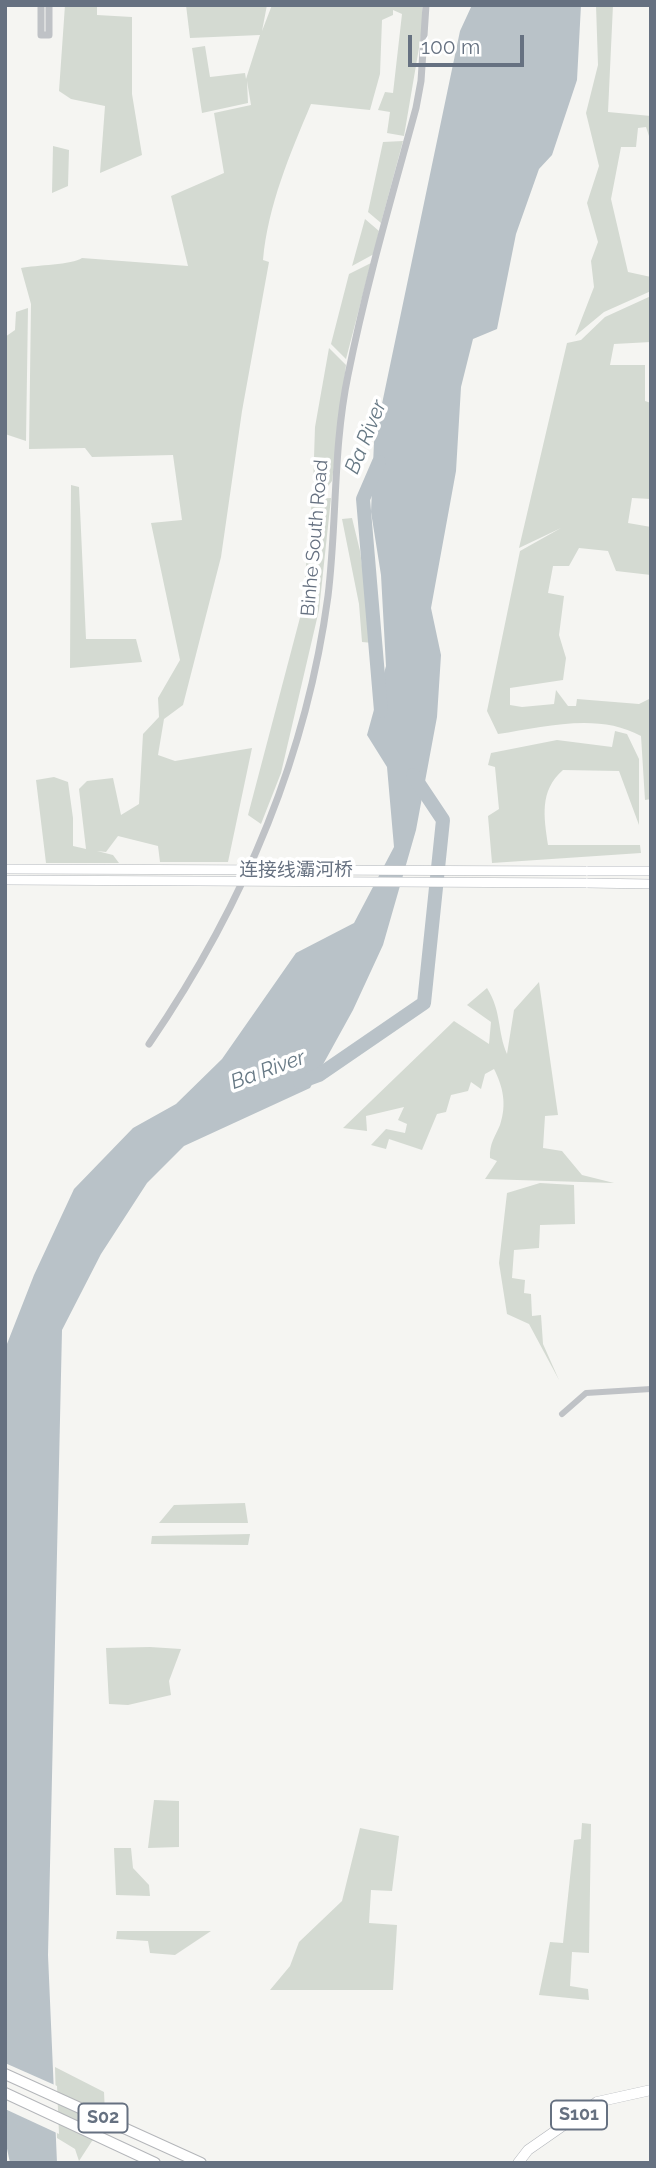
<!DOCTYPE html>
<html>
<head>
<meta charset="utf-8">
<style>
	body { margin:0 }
	#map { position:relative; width:656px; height:2168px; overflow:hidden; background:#f5f5f2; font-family:Raleway,sans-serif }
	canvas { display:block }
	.frame { position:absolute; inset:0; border:7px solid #667181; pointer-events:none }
	.scale { position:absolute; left:408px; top:35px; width:116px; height:32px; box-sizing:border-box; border:4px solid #667181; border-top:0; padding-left:9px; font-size:21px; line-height:24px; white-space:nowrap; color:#667181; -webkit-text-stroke:5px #fff; paint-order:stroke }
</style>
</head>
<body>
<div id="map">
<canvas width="656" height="2168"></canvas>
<div class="frame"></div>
<div class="scale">100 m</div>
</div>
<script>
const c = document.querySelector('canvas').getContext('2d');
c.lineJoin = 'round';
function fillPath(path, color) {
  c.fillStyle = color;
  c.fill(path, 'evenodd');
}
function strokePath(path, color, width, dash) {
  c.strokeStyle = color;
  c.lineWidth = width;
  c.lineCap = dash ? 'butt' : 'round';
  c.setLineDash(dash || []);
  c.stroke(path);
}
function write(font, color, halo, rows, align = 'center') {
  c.font = font + ' Raleway,"Noto Sans SC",sans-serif';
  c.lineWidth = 7;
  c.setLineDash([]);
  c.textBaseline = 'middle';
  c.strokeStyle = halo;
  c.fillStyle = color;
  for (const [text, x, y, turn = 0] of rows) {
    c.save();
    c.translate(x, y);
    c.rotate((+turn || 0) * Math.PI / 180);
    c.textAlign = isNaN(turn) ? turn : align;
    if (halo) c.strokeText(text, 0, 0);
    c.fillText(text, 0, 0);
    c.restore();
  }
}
fillPath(new Path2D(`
	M65 5H97V15L132 17V94L142 155 100 173 105 106 71 99 59 91Z
	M186 5H267L262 31 272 5H422V30L404 136 387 133 390 112 378 110 385 92 393 93 402 14 393 10V15L382 20 380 74 370 110 311 104C290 154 268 205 263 260L269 262 242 411 221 557 183 705 164 719 158 755 175 761 252 748 228 862H160L158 846 118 836 106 852 97 851 113 855 119 863H46L36 780 54 777 68 782 73 818V846L86 849 79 789 87 781 113 778 121 815 139 804 143 734 159 717 158 698 180 660 151 523 182 520 173 455 92 457 85 448 29 449 31 304 21 268C36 265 72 265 82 258L188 266 171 196 224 173 214 113 251 105 247 81 248 103 202 113 192 48 205 46 210 77 245 73 246 79 260 35 190 38Z
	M596 5H613L608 112 651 116V142L646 127 638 128 636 147H621L611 199 628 272 651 277V291L604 312 575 336 594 287 591 261 598 242 587 203 599 166 586 113 598 65Z
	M403 141 381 223 368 212 383 142Z
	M53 146 69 150 68 186 52 193Z
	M365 219 379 231 374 254 352 266Z
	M371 263 346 359 331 344 349 274Z
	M651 296V342L614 344 610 365H645V401L651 403V499L632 498 628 523 651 527V575L616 571 608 551 579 548 569 566H553L548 593 564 596 559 635 566 658 563 680 510 688V705L522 707 554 704 556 690 568 706H576L577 699 639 704 651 698V799L645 800 641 736C598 712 544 727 498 734L487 711 520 551 561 528 519 548 567 343 581 340 605 317Z
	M28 308 26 441 5 434V337L15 330 16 312Z
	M329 348 346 365 332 481 325 490 313 488 315 427Z
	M71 485 79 487 86 639H136L142 662 70 668Z
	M331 498 319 610 281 773 261 824 248 815 302 610 312 499Z
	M352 518 360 551 373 643 362 642 359 604 342 519Z
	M615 731 627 734 639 759V825L619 771 563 770C539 791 544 817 548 845H640L641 853 492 863 488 816 499 809 495 767 488 765 491 753 557 740 612 747Z
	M539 982 558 1115 545 1116 543 1148 562 1151 582 1175 614 1183 485 1179 497 1161 490 1158C489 1144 495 1137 500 1125 507 1104 503 1087 494 1069L485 1074 481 1089 471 1082 468 1091 451 1095 446 1112 437 1114 422 1150 389 1139 386 1149 371 1145 386 1129 405 1133 407 1124 398 1120 404 1107 366 1116 367 1131 343 1128 454 1021 489 1044 491 1022 467 1005 487 988C502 1012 497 1031 507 1054L514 1010Z
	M540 1183 574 1185 575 1224 540 1225 539 1248 514 1250 512 1278 525 1280 524 1293 531 1294 532 1316 541 1315 543 1344 559 1380 529 1324 507 1314 499 1263 507 1193Z
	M245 1503 248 1523H159L174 1505Z
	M250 1534 248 1545 151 1544 152 1536Z
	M150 1647 181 1649 169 1681 171 1695 128 1705 109 1704 106 1648Z
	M154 1800 179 1801V1847L148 1848Z
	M582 1823 591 1824 589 1953 572 1952 570 1986 588 1989 589 2000 539 1995 550 1942 563 1943 574 1840 581 1839Z
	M360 1828 399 1836 392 1891 371 1890 369 1923 397 1925 393 1990H270L290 1966 299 1942 342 1901Z
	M114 1848H131L133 1868 149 1885 150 1896 116 1895Z
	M117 1931H211L175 1955 150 1953 148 1941 116 1939Z
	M55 2067 104 2092 106 2135 92 2141 79 2161 75 2149 57 2138Z`), '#d4dad2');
fillPath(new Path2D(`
	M472 5H581L577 80 552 155 539 169 516 234 497 329 473 339 461 387 456 471 431 608 441 655 437 717 416 830 383 945 353 1010 310 1088 184 1146 147 1183 101 1254 62 1330 48 1955 57 2163H10L5 2139V1349L34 1275 74 1189 133 1128 176 1104 222 1059 296 953 354 923 394 847 387 767 367 735 386 666 381 575 371 512 374 442 460 31Z`), '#b9c2c8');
fillPath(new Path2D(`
	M5 2063 57 2086 59 2134 5 2109Z`), '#f5f5f2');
strokePath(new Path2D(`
	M379 462 363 499 381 711
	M300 1082 319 1075 424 1003 443 820 413 775`), '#b9c2c8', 14);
const secondary = new Path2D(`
	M586 871H651
	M586 883 651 884`);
const primary = new Path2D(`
	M518 2163 528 2150 597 2102 651 2090`);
const motorway = new Path2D(`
	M5 2074 201 2163
	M5 2093 155 2163`);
strokePath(secondary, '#b1b5ba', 10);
strokePath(primary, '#b2b5ba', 11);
strokePath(motorway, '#b4b6ba', 12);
strokePath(new Path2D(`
	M562 1414 586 1393 651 1389`), '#bfc2c6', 6);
strokePath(new Path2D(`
	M41 5V35H49V5
	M149 1044C242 908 306 760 328 596 337 522 333 447 348 375 366 285 392 196 416 108L421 81 426 5`), '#bfc2c6', 7);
strokePath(secondary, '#fff', 9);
strokePath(primary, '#fff', 10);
strokePath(motorway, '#fff', 10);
const secondaryBridge = new Path2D(`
	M5 869 586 871
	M5 880 586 883`);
strokePath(secondaryBridge, '#b1b5ba', 10, []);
strokePath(secondaryBridge, '#fff', 9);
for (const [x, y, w] of [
	[579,2115,56],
	[103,2118,49]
]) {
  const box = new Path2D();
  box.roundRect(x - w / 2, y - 14.5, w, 29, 5);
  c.fillStyle = '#fff';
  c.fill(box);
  strokePath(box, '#667181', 2);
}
write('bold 18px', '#667181', null, [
	["S101",579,2115],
	["S02",103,2118]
]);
write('19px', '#667181', '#fff', [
	["Binhe South Road",315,538,-85],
	["连接线灞河桥",296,870]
]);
write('italic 21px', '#677985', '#fff', [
	["Ba River",366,437,-68],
	["Ba River",268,1070,-20]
]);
</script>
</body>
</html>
